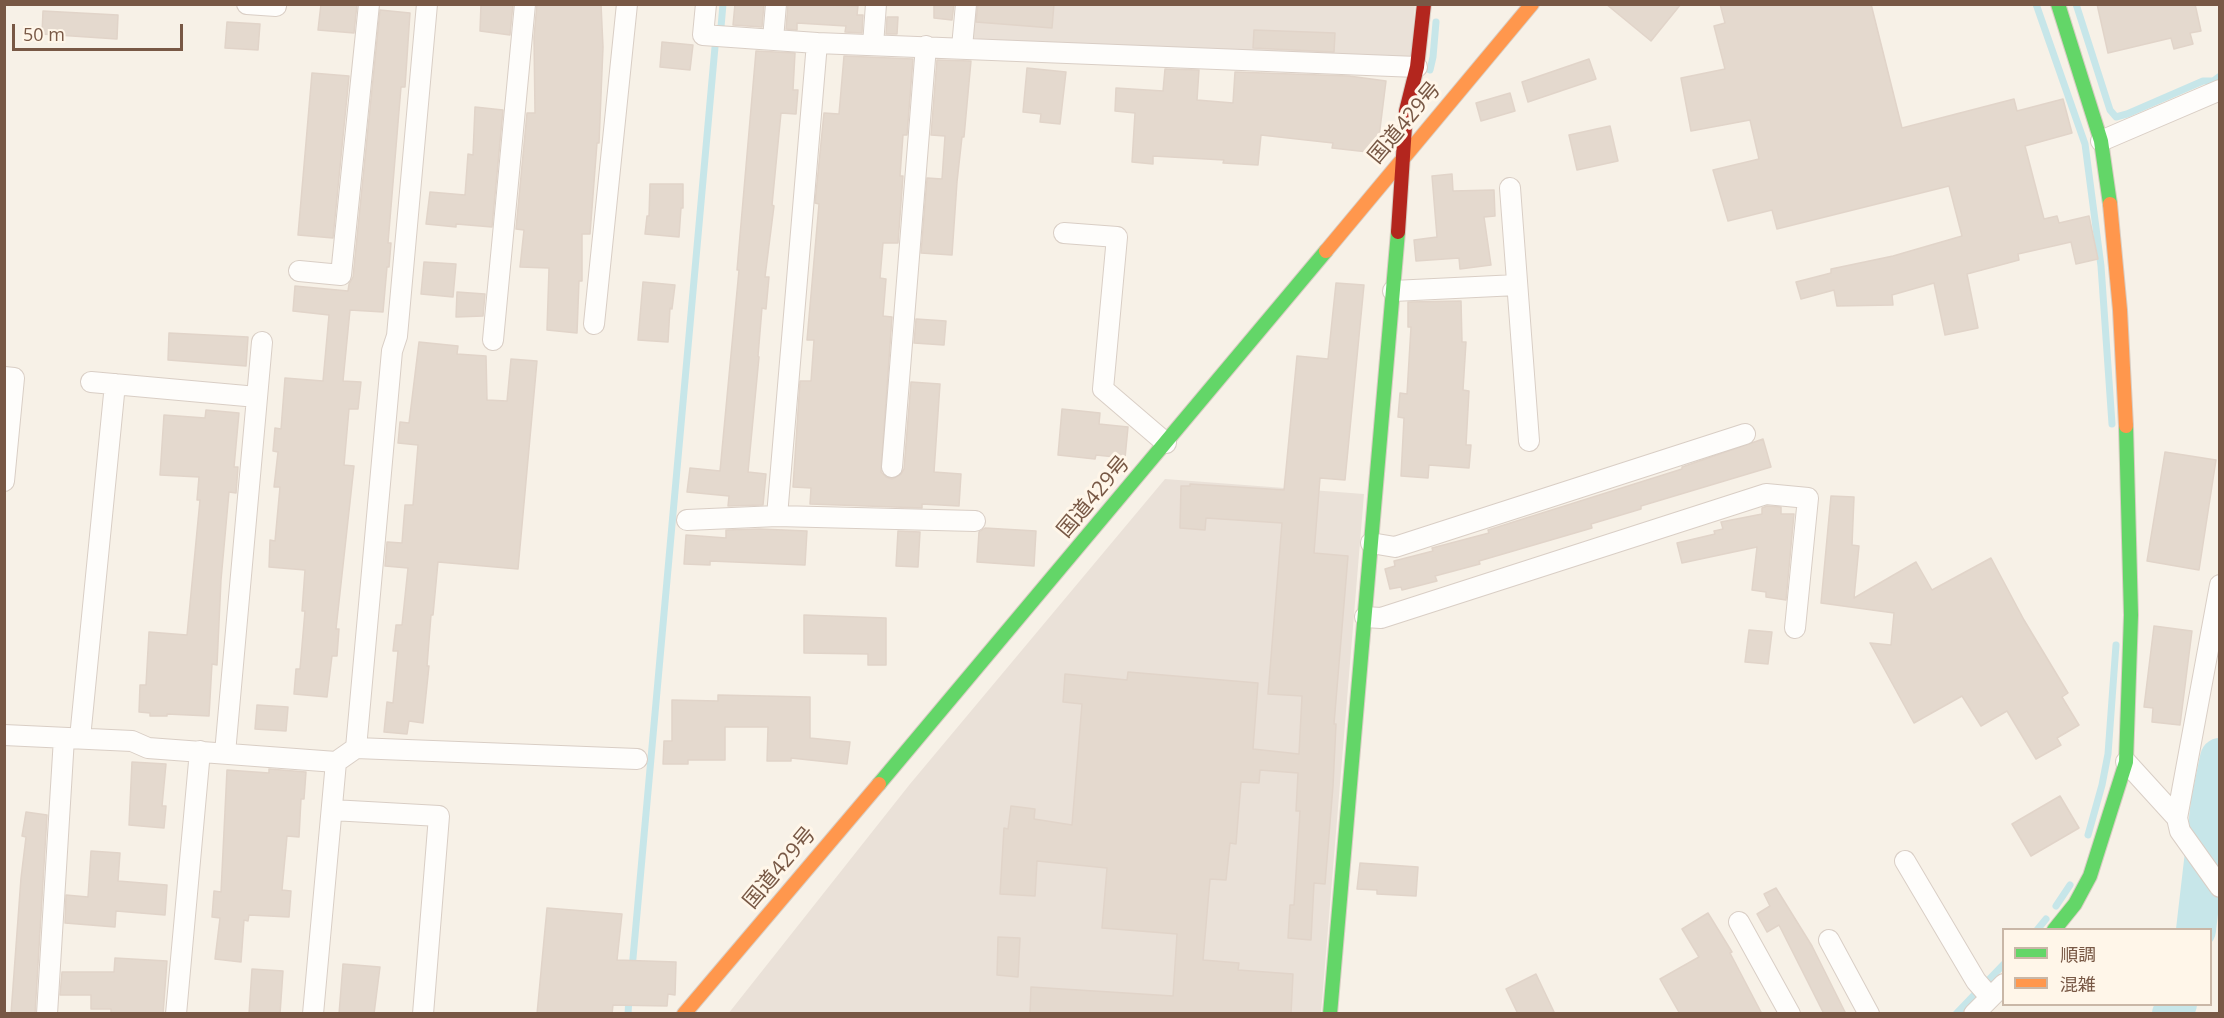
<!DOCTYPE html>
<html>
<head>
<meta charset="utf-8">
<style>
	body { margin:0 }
	#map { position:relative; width:2224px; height:1018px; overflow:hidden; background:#f7f1e7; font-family:"Open Sans","Noto Sans JP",sans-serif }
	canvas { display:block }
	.frame { position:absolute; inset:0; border:6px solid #785845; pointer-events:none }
	.legend { position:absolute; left:2002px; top:928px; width:210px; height:78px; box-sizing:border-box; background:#fff6e9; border:2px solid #c9b7a7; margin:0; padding:8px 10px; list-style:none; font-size:18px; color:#785845 }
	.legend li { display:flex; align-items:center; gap:12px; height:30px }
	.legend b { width:30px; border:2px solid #c9b7a7 }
	.scale { position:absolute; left:12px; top:24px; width:171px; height:27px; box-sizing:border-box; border:3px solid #785845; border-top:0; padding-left:8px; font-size:18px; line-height:21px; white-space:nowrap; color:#785845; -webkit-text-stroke:4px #fff6e9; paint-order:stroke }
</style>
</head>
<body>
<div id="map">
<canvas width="2224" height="1018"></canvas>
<div class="frame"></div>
<ul class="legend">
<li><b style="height:8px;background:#63d668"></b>順調</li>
<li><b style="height:8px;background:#ff974d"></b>混雑</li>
</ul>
<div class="scale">50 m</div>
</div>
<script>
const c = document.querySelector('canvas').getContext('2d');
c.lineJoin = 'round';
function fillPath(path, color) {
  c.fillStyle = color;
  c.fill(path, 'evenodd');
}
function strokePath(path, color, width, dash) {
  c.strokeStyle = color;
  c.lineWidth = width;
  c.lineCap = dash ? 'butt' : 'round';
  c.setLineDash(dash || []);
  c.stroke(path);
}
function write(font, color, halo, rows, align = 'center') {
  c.font = font + ' "Open Sans","Noto Sans JP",sans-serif';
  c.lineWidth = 6;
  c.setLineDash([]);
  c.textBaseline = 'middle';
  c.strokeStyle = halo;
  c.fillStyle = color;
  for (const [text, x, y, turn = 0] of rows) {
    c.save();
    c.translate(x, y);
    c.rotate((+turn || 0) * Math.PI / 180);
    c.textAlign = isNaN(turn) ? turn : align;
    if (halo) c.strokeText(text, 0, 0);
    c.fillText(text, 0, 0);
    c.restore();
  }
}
fillPath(new Path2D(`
	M974 5H1415L1411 59 971 42Z
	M1165 479 1364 494 1321 1013 728 1014 910 784Z`), '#eae1d8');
strokePath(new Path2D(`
	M2036 4 2085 144 2101 266 2112 424
	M2076 4 2110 110 2116 117 2127 114 2203 81H2213L2220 76
	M1430 70 1433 57 1436 22
	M2088 835 2102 785 2108 754 2116 645
	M2056 906 2070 885
	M2037 930 2046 919
	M632 969 715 47 721 27 723 4
	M628 1014 629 998
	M1956 1014 2004 964`), '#c7e6e9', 7);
strokePath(new Path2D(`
	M2196 930 2211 801 2220 758
	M2172 1014 2177 1004`), '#c7e6e9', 40);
const building = new Path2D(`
	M321 4H357L354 33 318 30Z
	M481 4H513L510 35 480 31Z
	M537 4H601L603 47 599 143H597L590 234H582V281H579L577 333 547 330 549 268 520 267 524 230 516 229 527 113H535L534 37Z
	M735 4H764L762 27 733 25Z
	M788 4 858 6 857 15H863L862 33 845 32 846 26 797 23V30L786 29Z
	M934 4H954L952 20 934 18Z
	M978 4H1054L1052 28 976 22Z
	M1606 4H1681L1651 41Z
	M1720 4H1871L1902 128 2014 99 2017 111 2063 99 2072 133 2025 146 2044 219 2057 216 2059 223 2089 216 2098 259 2076 264 2071 242 2018 254 2019 260 1967 274 1978 328 1945 335 1934 283 1892 295 1893 305 1837 306 1834 290 1801 299 1796 282 1831 273V269L1893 256 1962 236 1949 186 1777 229 1772 210 1728 221 1713 170 1759 159 1750 120 1691 131 1681 78 1725 69 1714 26 1725 23Z
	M2097 4H2195L2201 31 2190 33 2193 44 2174 49 2171 38 2108 53Z
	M380 10 410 13 405 87H401L388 243H391L389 267H387L383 312 350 310 343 381 361 382 358 409H349L344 465 354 466 336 629H339L337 656H332L327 697 294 694 296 669H300L305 611H302L305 570 269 567 270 540 275 541 280 487H274L278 452 273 451 275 428 281 429 285 378 323 381 329 315 293 311 295 286 348 291 349 284 353 277Z
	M43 11 118 15 117 39 42 34Z
	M887 17H898L897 34H886Z
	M227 22 260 24 258 50 225 48Z
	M1254 30 1335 33 1334 52 1253 48Z
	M662 42 693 45 690 70 660 67Z
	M756 51 795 53 793 90H798L796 114 781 113 772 205 774 206 765 277H769L766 309 762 308 758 356 759 357 748 472 766 474 763 505 728 506 729 496 687 492 690 468 720 471 739 270H737Z
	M844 56 913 59 907 135H903L900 176H903L898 243H883L880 278 886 279 883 316 892 317 881 472 886 477 892 479 901 474 904 469 911 382 940 384 934 472 961 474 959 506 922 504V508L810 504 811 488 793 487 800 381H811L814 340H807L819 204 815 203 824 113 839 114Z
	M1589 59 1596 79 1528 102 1522 82Z
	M937 60 971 61 964 137H962L957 182 952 255 921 253 927 178 942 179 945 136 931 135Z
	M1027 68 1066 72 1060 124 1040 122 1041 114 1023 112Z
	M1165 69 1199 70 1197 100 1233 103 1235 72 1349 76 1386 81 1377 153 1332 148 1333 143 1261 135 1258 165 1223 163 1224 160 1153 156V164L1132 162 1135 113 1115 111 1116 88 1163 91Z
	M312 73 349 76 333 238 298 235Z
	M1510 93 1515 111 1481 121 1476 103Z
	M475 107 503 110 492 227 456 224V227L426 224 430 192 465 195 468 154 473 155Z
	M1610 126 1618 161 1577 170 1569 135Z
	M1452 174 1453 191 1494 190 1495 216 1484 217 1491 265 1460 269 1459 258 1416 261 1414 240 1437 237 1432 176Z
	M650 184H683V208H681L679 237 645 234 647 216H649Z
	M424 262 456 264 453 297 421 294Z
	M643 282 675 285 672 309 670 308 668 342 638 340Z
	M1336 283 1364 285 1345 480 1320 478 1314 553 1348 556 1334 724H1336L1333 786 1325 884 1314 883 1311 940 1288 938 1290 905H1294L1300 811H1296L1298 773 1260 770 1259 783 1241 782 1236 844 1230 843 1226 880 1210 879 1203 960 1239 963 1238 970 1293 974 1291 1014H1030L1031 987 1173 996 1177 934 1102 928 1107 868 1037 861 1035 896 1000 894 1004 828 1008 829 1011 806 1035 809 1034 819 1072 825 1082 704 1063 702 1065 674 1127 680 1128 672 1258 683 1253 749 1299 754 1302 696 1268 694 1282 523 1206 518 1205 530 1180 528 1181 486H1190V484L1284 490 1297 356 1328 359Z
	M457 292 485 294 483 316 456 317Z
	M1461 301 1462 342H1466L1463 390 1469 391 1466 445H1471L1469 468 1429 465 1428 478 1401 476 1404 418 1398 417 1400 393 1407 394 1411 327H1408V302Z
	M916 319 946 321 944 345 914 343Z
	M169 333 248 337 246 366 168 360Z
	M419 342 458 346 457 354 486 356 487 400 507 401 511 359 537 361 518 569 438 562 433 615H431L427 666H429L423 723 409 721 407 734 384 732 387 702 393 703 398 651H393L396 625H402L408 568 385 566 387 542 402 543 405 505H413L418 445 398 443 400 422 409 423Z
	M1062 409 1100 413 1099 424 1128 427 1125 458 1096 455 1095 459 1058 455Z
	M206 410 239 413 234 467H238L236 493 229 492 221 580 217 665 212 664 209 716 167 714V716H150V713L139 712 140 685H146L149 632 187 635 200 500H197L199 477 160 475 164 415 205 418Z
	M1763 439 1771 467 1641 506V509L1591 524 1592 528 1479 561 1480 564 1435 576 1437 581 1402 590 1401 587 1390 589 1385 569 1395 566 1394 561 1433 551 1432 548 1489 533 1488 530 1682 469V467Z
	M2165 452 2216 460 2199 570 2147 561Z
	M1831 496 1854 497 1852 545 1859 546 1854 598 1916 562 1932 590 1991 558 2024 620 2068 693 2062 697 2079 725 2057 738 2061 745 2036 759 2007 711 1981 726 1962 696 1914 723 1870 643 1891 645 1894 613 1821 603Z
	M1767 506 1781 507V514H1794L1786 600 1766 597V592L1752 590 1757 547 1682 563 1677 543 1715 534 1714 531 1723 529 1721 522 1762 514V508Z
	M985 528 1036 531 1034 566 977 562 979 532Z
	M760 529 807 531 805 565 710 561V565L684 564 686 535 726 538V530Z
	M898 531 920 532 918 567 896 566Z
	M804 615 886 618V665H868V654L804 653Z
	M2154 626 2192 631 2180 725 2152 722 2153 708 2144 707Z
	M1749 630 1772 632 1768 664 1745 662Z
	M718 695 810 697V738L850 742 847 764 791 758V761H767L768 727H725V760H688V764H663L664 741H672V700L718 701Z
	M257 705 288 707 286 731 255 729Z
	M132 762 166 764 162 806H166L164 828 129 825Z
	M269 769 306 772 304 799H301L299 837 287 836 282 890 291 891 289 917 249 915 248 921 244 920 241 962 215 959 220 918 212 917 214 891 221 892 227 770 269 773Z
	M2060 796 2079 828 2031 856 2012 824Z
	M26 812 47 815 35 1014H11L21 878 26 837 22 836Z
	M91 851 120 853 118 881 167 885 165 915 116 911 115 927 65 923 66 895 88 897Z
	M1360 863 1418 867 1416 896 1377 894V890L1357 889Z
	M1776 888 1812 946 1846 1014H1824L1779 925 1767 932 1757 914 1770 906 1764 894Z
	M547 908 622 914 617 960 676 962 675 995 668 994 667 1006 613 1005 612 1014H537Z
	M1708 913 1732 952 1730 953 1762 1014H1680L1660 979 1699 957 1682 929Z
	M998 937 1020 938 1018 977 997 975Z
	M115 958 167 961 163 1014H111V1009H91V995H60L62 972H114Z
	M343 964 380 967 374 1014H339Z
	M252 969 283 971 280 1014H249Z
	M1536 974 1555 1014H1518L1506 989Z`);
fillPath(building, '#e4d9ce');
strokePath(building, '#e1d4c9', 1.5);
const street = new Path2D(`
	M247 4 276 6
	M706 4 703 35 817 43 1417 67
	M773 39 776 4
	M873 45 876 4
	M962 47 966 4
	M2101 141 2220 90
	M1510 188 1529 441
	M1064 233 1117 237 1103 389 1166 443
	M299 271 341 275 369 4
	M1393 291 1517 285
	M594 324 627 4
	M493 340 525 4
	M4 377 14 378 4 481
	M91 382 257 397
	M892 467 926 46
	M777 516 817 43
	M687 520 777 516 975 521
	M1371 543 1395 547 1745 434
	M1365 617 1381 618 1766 494 1808 498 1795 628
	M4 735 132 741 148 748 336 762 356 748 637 759
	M80 738 115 384
	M356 748 392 351 397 336 427 4
	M225 753 262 342
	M2126 762 2177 818 2180 831 2220 887
	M332 810 439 816 423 1014
	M2177 818 2220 585
	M1905 861 1976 981 1990 997
	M1739 922 1790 1014
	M1829 940 1869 1014
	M47 1014 64 738
	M176 1014 200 751
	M313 1014 336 762
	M1974 1014 2004 984`);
const fast = new Path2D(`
	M2058 4 2101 141 2110 204
	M879 784 1326 251
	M2054 930 2075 904 2090 876 2126 762 2131 615 2126 426
	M1330 1014 1398 232`);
const slow = new Path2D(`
	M2110 204 2120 310 2126 426
	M1326 251 1532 4
	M684 1014 879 784`);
const jam = new Path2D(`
	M1398 232 1406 111 1417 67 1424 4`);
strokePath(street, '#d9cec5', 22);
strokePath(fast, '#d8cdc3', 16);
strokePath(slow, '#d8cdc3', 16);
strokePath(jam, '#d8cdc3', 16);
strokePath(street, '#fefdfb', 20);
strokePath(fast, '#63d668', 14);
strokePath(slow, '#ff974d', 14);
strokePath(jam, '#b3261e', 14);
write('21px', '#785845', '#fff6e9', [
	["国道429号",1405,123,-50],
	["国道429号",1094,497,-50],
	["国道429号",780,868,-50]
]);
</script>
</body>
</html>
